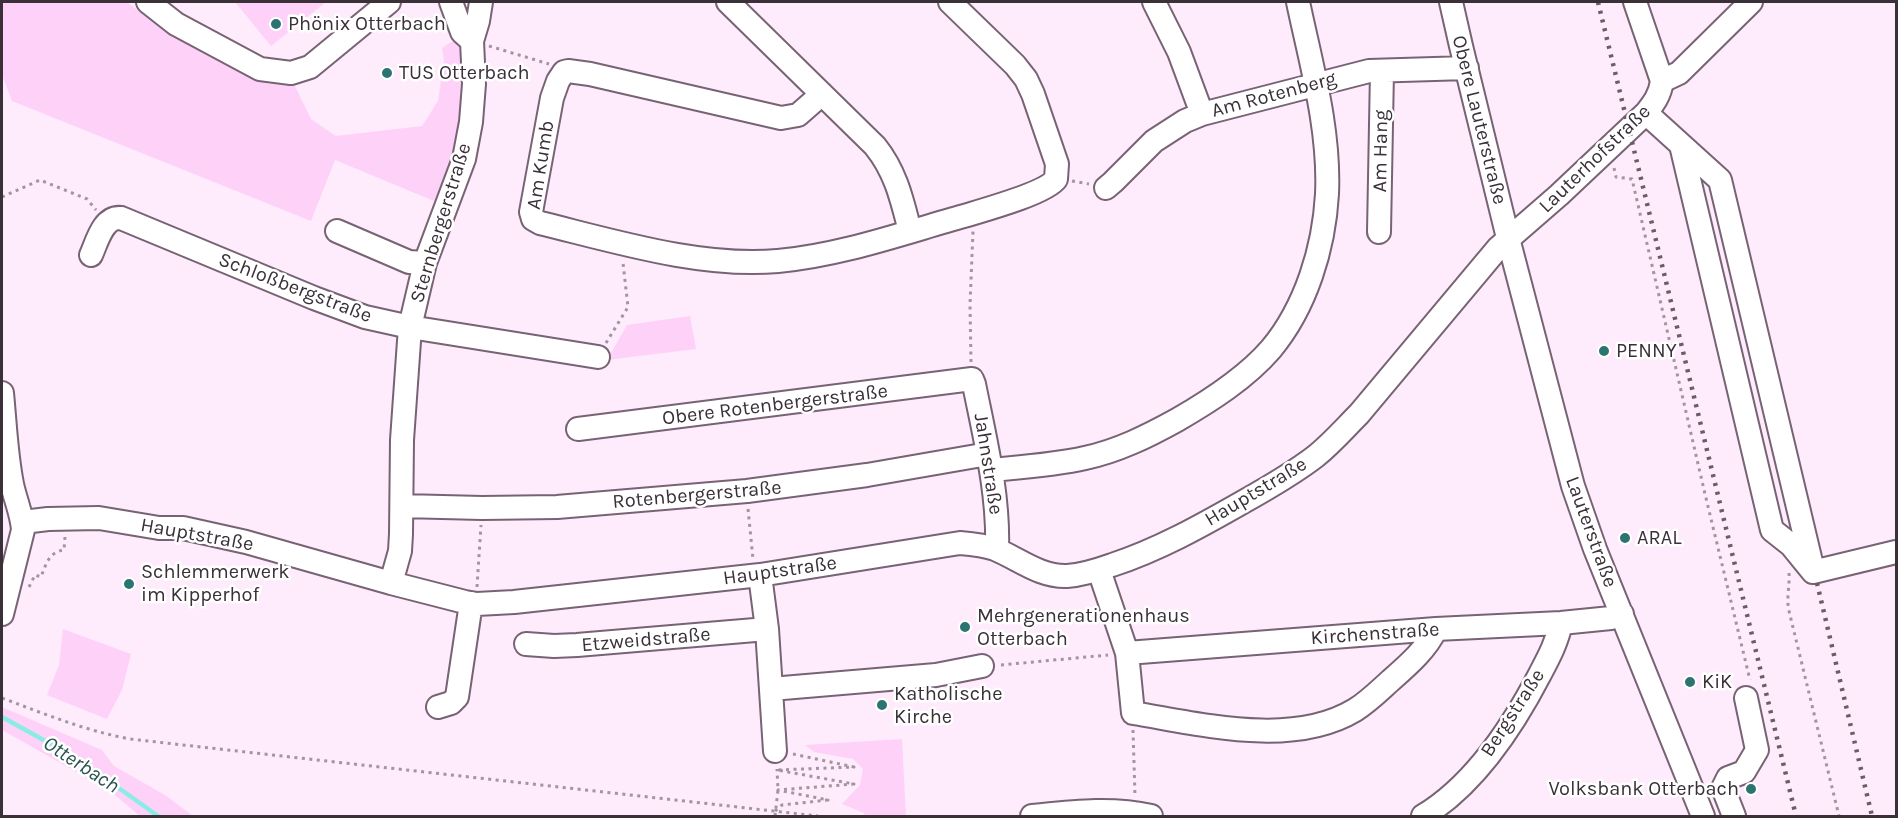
<!DOCTYPE html>
<html>
<head>
<meta charset="utf-8">
<style>
	body { margin:0 }
	#map { position:relative; width:1898px; height:818px; overflow:hidden; background:#feebfb; font-family:Karla,sans-serif }
	canvas { display:block }
	.frame { position:absolute; inset:0; border:3px solid #393038; pointer-events:none }
</style>
</head>
<body>
<div id="map">
<canvas width="1898" height="818"></canvas>
<div class="frame"></div>
</div>
<script>
const c = document.querySelector('canvas').getContext('2d');
c.lineJoin = 'round';
function fillPath(path, color) {
  c.fillStyle = color;
  c.fill(path, 'evenodd');
}
function strokePath(path, color, width, dash) {
  c.strokeStyle = color;
  c.lineWidth = width;
  c.lineCap = dash ? 'butt' : 'round';
  c.setLineDash(dash || []);
  c.stroke(path);
}
function write(font, color, halo, rows, align = 'center') {
  c.font = font + ' Karla,sans-serif';
  c.lineWidth = 5;
  c.setLineDash([]);
  c.textBaseline = 'middle';
  c.strokeStyle = halo;
  c.fillStyle = color;
  for (const [text, x, y, turn = 0] of rows) {
    c.save();
    c.translate(x, y);
    c.rotate((+turn || 0) * Math.PI / 180);
    c.textAlign = isNaN(turn) ? turn : align;
    if (halo) c.strokeText(text, 0, 0);
    c.fillText(text, 0, 0);
    c.restore();
  }
}
fillPath(new Path2D(`
	M2 2H127L145 16 189 43 253 75 294 84 311 119 336 136 422 126 438 101 444 60 442 48 451 42H461L469 77 456 150 434 201 335 160 311 221 12 101 2 75Z
	M235 2H326L271 46Z
	M690 316 696 349 607 360 627 325Z
	M63 629 131 654 122 690 107 719 47 695 59 665Z
	M2 707 102 750 114 766 165 795 193 816H140L110 791 2 730Z
	M902 739 906 816H865L864 813 842 804 860 785 863 769 853 759 814 752 805 745Z`), '#fed2f8');
strokePath(new Path2D(`
	M2 717 78 759 158 816`), '#8bece6', 4.5);
const minor = new Path2D(`
	M148 2 176 24 260 69 291 73 310 67 389 2
	M451 2 462 32 472 41
	M728 2 875 146C896 172 902 200 910 231
	M1154 2 1179 52 1202 114
	M1451 2 1461 46 1508 238 1573 486 1595 549 1703 816
	M1662 81 1679 73 1751 2
	M822 94 798 115 781 118 590 74 568 71 564 72 558 81 552 98 531 212 533 219 540 223C614 241 701 268 778 261 842 255 903 233 964 216 984 210 1046 193 1056 179L1057 164 1033 94 1026 79 1015 65 950 2
	M1646 113 1720 180 1812 566
	M1681 145 1772 530 1791 545 1813 572 1896 552
	M1106 188 1113 182 1154 141 1185 121 1202 114 1369 71 1467 68
	M337 231 409 262 425 263
	M1379 232 1382 71
	M91 255C97 242 103 216 121 218L314 298 365 317 410 327 598 357
	M2 393C5 423 6 454 12 484 15 499 22 514 23 530L2 614
	M578 429 972 379 974 384C985 439 999 494 997 550
	M991 470C1022 467 1054 465 1085 458 1118 451 1148 436 1177 420 1210 401 1246 378 1271 349 1306 307 1324 248 1327 194 1330 129 1311 64 1298 2
	M402 506 482 508 557 507 747 491 867 475 988 454
	M23 522 48 519 99 518 159 528H183L246 542 391 583 465 602 477 604 514 602 760 575 960 543C972 544 984 545 995 549 1019 559 1040 577 1067 576 1083 575 1098 570 1112 565 1158 550 1201 526 1243 502 1268 488 1294 473 1316 456 1332 443 1345 428 1359 414L1498 248 1559 195 1646 113C1654 103 1660 95 1662 81L1635 2
	M1099 570 1127 653 1133 713C1201 724 1292 748 1355 710 1368 702 1379 691 1390 681 1407 666 1426 650 1436 629
	M760 575 767 629 775 751
	M391 583 400 551 401 534 402 440 410 327 425 263 464 159 471 122 474 84 472 41 478 21 481 2
	M526 644 554 646 577 645 767 629
	M1127 653 1436 629 1561 623 1611 618 1622 614
	M771 689 936 675 982 666
	M438 707 451 703 457 697 471 603
	M1032 816C1072 812 1111 807 1151 816
	M1423 816C1473 786 1513 726 1540 674 1549 657 1557 642 1561 623
	M1734 816 1723 788 1728 778 1744 772 1757 750 1746 698`);
strokePath(minor, '#786375', 26);
strokePath(new Path2D(`
	M489 46 549 64
	M1614 168 1616 177 1632 179 1705 494 1750 680
	M1072 181 1089 184
	M2 197 40 180 87 199 96 210
	M606 343 628 307 623 263
	M971 362 970 305 973 231
	M748 509 753 559
	M1789 573C1790 586 1786 598 1789 611L1839 816
	M29 587 35 575 41 577C46 564 49 552 64 550L65 537
	M477 587 481 525
	M1001 665 1108 655
	M2 698C45 714 83 730 130 739L818 816
	M1133 730 1135 796
	M775 811 782 805 828 800 778 790 854 784 777 770 854 767 793 754
	M775 816 778 790 777 769`), '#a294a0', 3, [3, 4.5]);
strokePath(minor, '#fff', 22);
strokePath(new Path2D(`
	M1598 2 1796 816
	M1817 583 1872 816`), '#695d67', 4.5, [3, 6]);
for (const [x, y, r, color] of [
	[276,24,6,"#2b7471"],
	[387,73,6,"#2b7471"],
	[1604,351,6,"#2b7471"],
	[1625,538,6,"#2b7471"],
	[129,584,6,"#2b7471"],
	[965,627,6,"#2b7471"],
	[1690,682,6,"#2b7471"],
	[882,705,6,"#2b7471"],
	[1751,789,6,"#2b7471"]
]) {
  const dot = new Path2D();
  dot.arc(x, y, r, 0, 2 * Math.PI);
  c.fillStyle = color;
  c.fill(dot);
  strokePath(dot, '#fff', 2);
}
write('20px', '#393038', '#fff', [
	["Phönix Otterbach",288,24],
	["TUS Otterbach",399,73],
	["PENNY",1616,351],
	["ARAL",1637,538],
	["Schlemmerwerk",141,572],
	["im Kipperhof",141,595],
	["Mehrgenerationenhaus",977,616],
	["Otterbach",977,639],
	["KiK",1702,682],
	["Katholische",894,694],
	["Kirche",894,717],
	["Volksbank Otterbach",1739,789,"right"]
], 'left');
write('20px', '#393038', '#fff', [
	["Am Rotenberg",1274,95,-15],
	["Obere Lauterstraße",1479,120,76],
	["Am Hang",1381,151,-89],
	["Lauterhofstraße",1595,159,-44],
	["Am Kumb",541,165,-81],
	["Sternbergerstraße",441,223,-73],
	["Schloßbergstraße",295,288,21],
	["Obere Rotenbergerstraße",775,405,-7],
	["Jahnstraße",988,464,81],
	["Hauptstraße",1256,492,-31],
	["Rotenbergerstraße",697,495,-5],
	["Lauterstraße",1591,532,70],
	["Hauptstraße",197,535,10],
	["Hauptstraße",780,571,-8],
	["Kirchenstraße",1375,634,-4],
	["Etzweidstraße",646,640,-5],
	["Bergstraße",1513,713,-57]
]);
write('italic 21px', '#275350', '#fff', [
	["Otterbach",81,765,33]
]);
</script>
</body>
</html>
